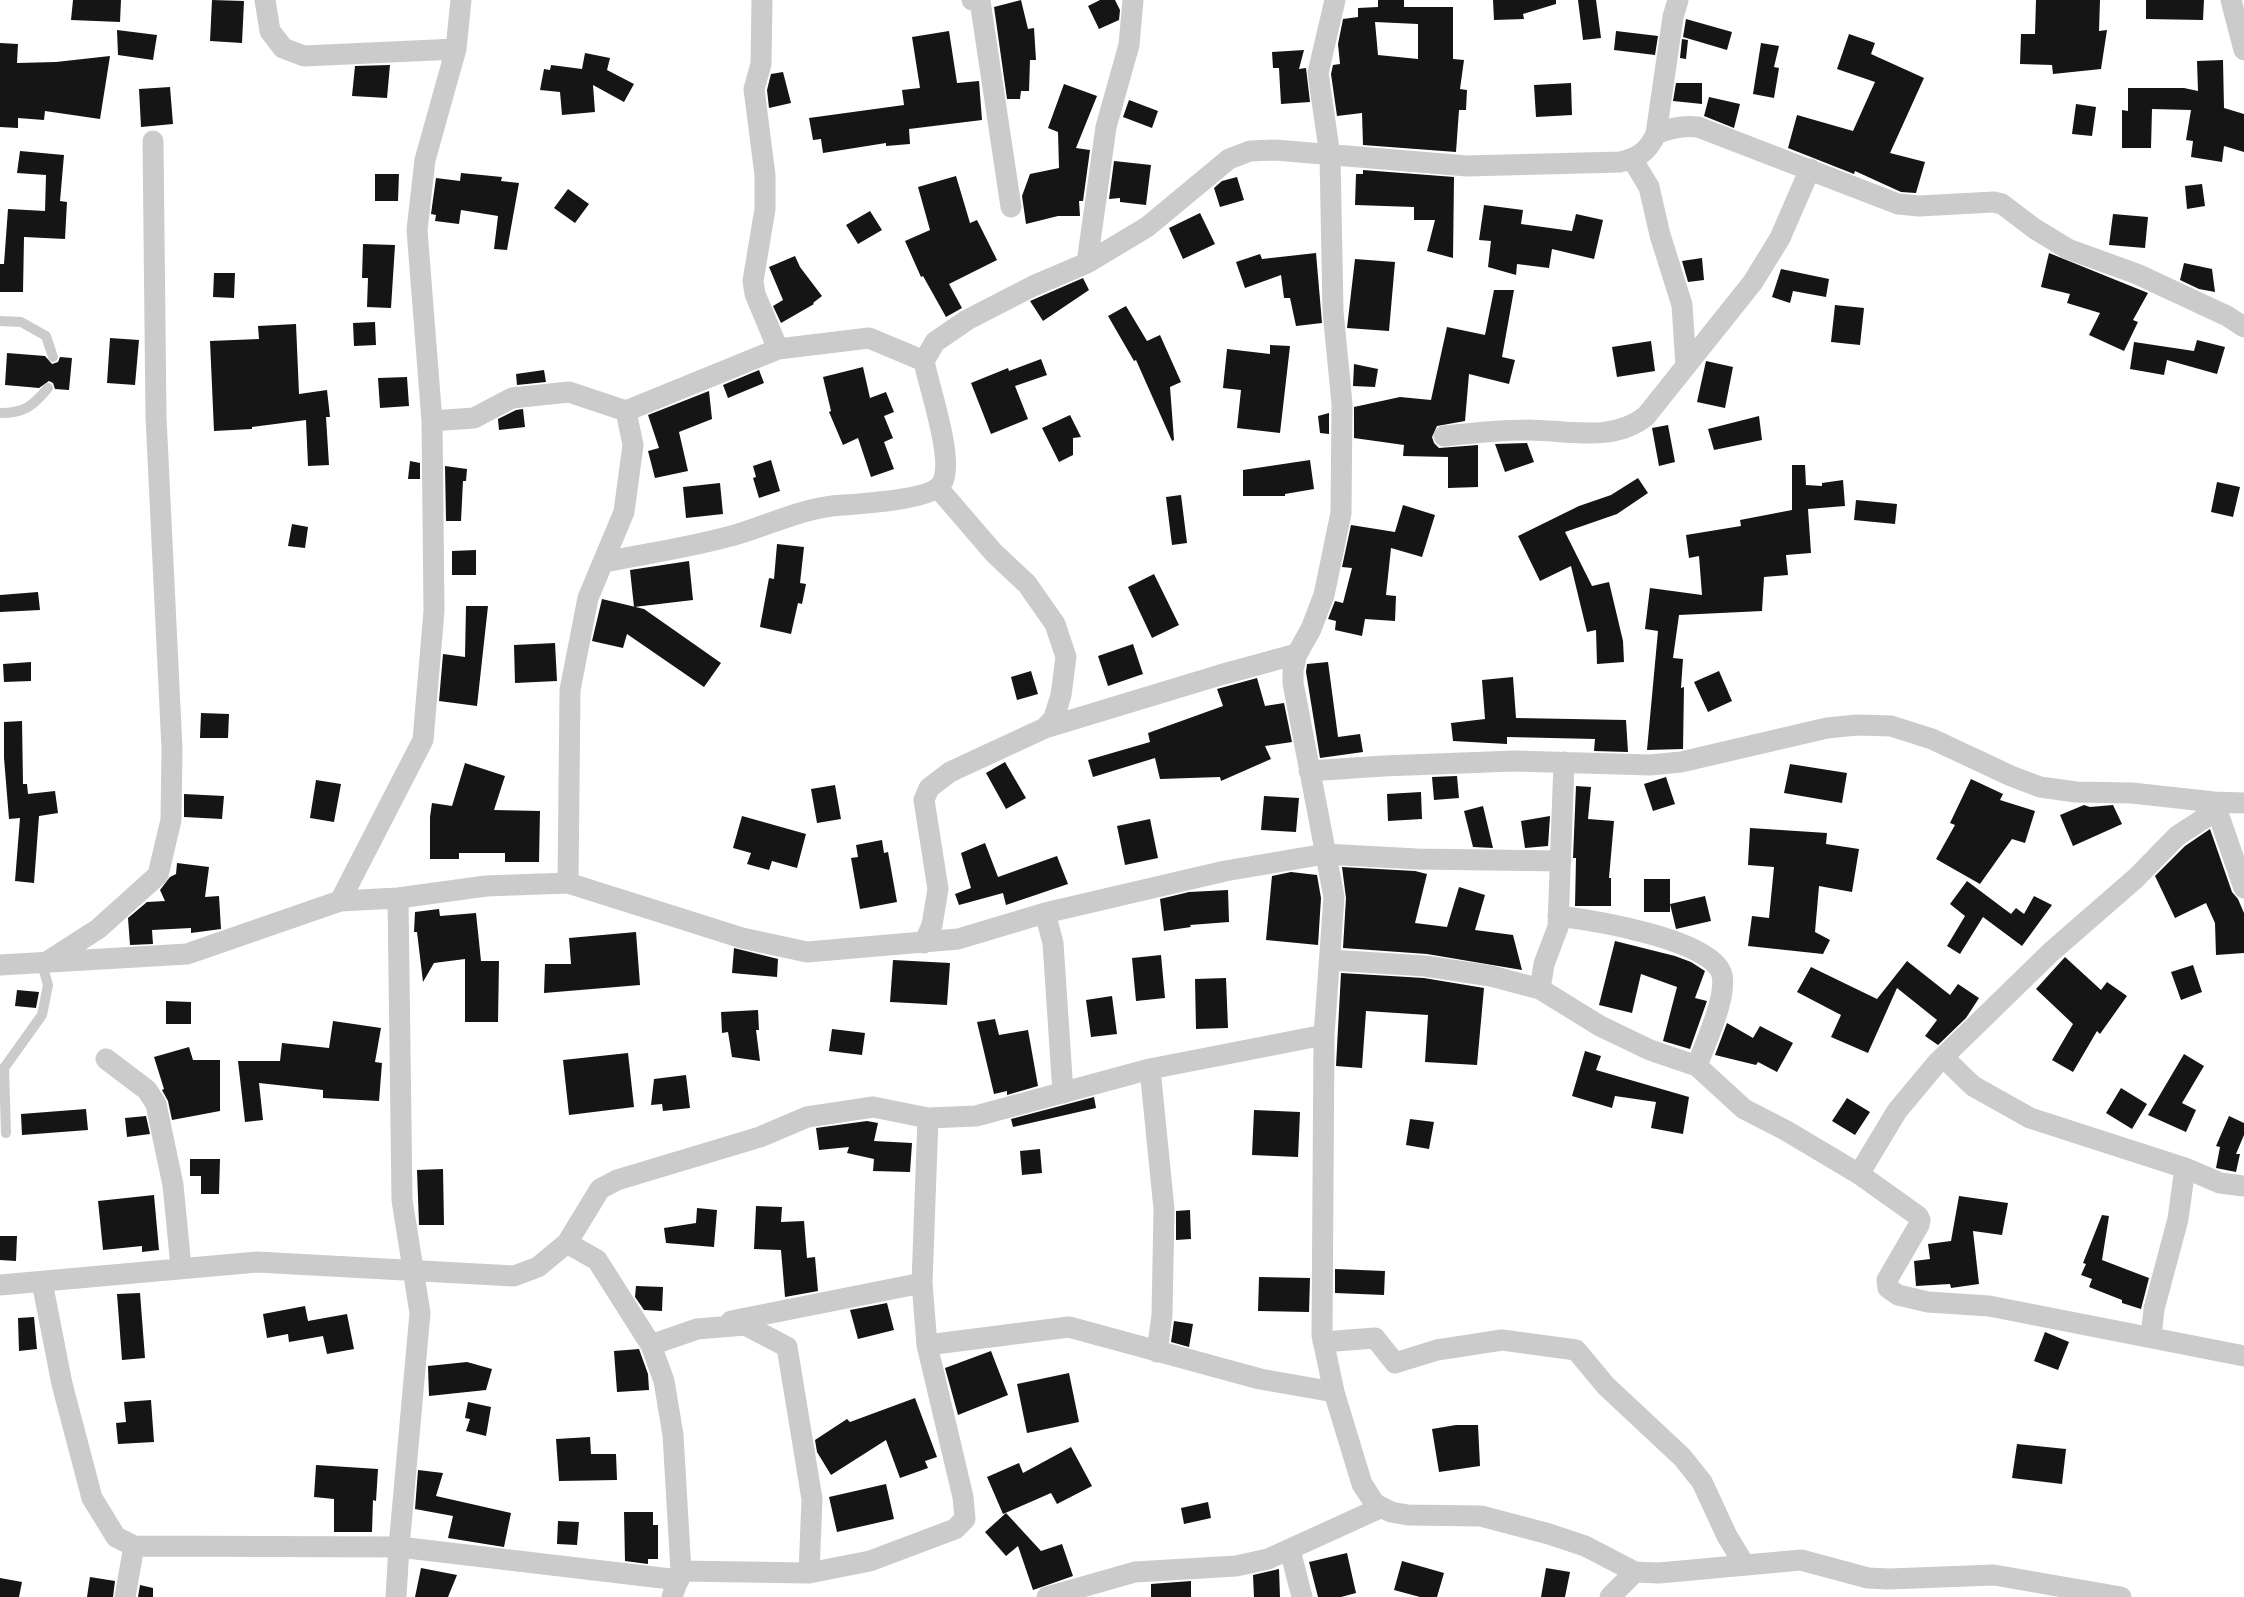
<!DOCTYPE html>
<html>
<head>
<meta charset="utf-8">
<style>
	body { margin:0 }
	canvas { display:block; background:#fff }
</style>
</head>
<body>
<canvas width="2244" height="1597"></canvas>
<script>
const c = document.querySelector('canvas').getContext('2d');
c.lineJoin = 'round';
function fillPath(path, color) {
  c.fillStyle = color;
  c.fill(path, 'evenodd');
}
function strokePath(path, color, width, dash) {
  c.strokeStyle = color;
  c.lineWidth = width;
  c.lineCap = dash ? 'butt' : 'round';
  c.setLineDash(dash || []);
  c.stroke(path);
}
fillPath(new Path2D(`
	M73 0H121L120 22 71 20Z
	M212 0 244 1 242 43 210 41Z
	M1021 0 1028 29 1034 28 1036 60H1030L1029 91H1021L1020 99H1007L994 7Z
	M1100 0H1115L1120 10 1119 20 1099 29 1088 6Z
	M1378 0H1404V7H1453V59L1464 60 1460 89 1467 90 1466 110H1459L1456 152 1363 145 1362 113 1337 116 1331 74 1333 65 1340 64 1338 44 1343 19 1358 17V8L1378 7ZM1375 22 1418 24V59L1378 55Z
	M1493 0H1556V4L1523 14 1524 19 1494 20Z
	M1578 0H1596L1601 38 1583 40Z
	M2036 0H2100L2099 31 2107 30 2101 69 2053 74 2052 65 2020 64 2021 34H2035Z
	M2146 0H2204L2203 20 2146 19Z
	M1686 19 1732 32 1727 50 1683 37Z
	M117 30 157 35 153 60 118 55Z
	M949 31 957 83 979 81 982 120 909 129 910 144 886 146V143L823 153 821 139 813 140 809 118 904 105 902 90 920 88 912 37Z
	M1616 31 1658 36 1655 55 1614 50Z
	M1849 34 1875 43 1871 54 1924 78 1890 153 1925 162 1916 193 1901 192 1855 171 1854 174 1788 148 1797 115 1853 131 1875 82 1837 69Z
	M1682 39 1688 40 1686 59 1680 58Z
	M0 43 18 44 17 63 56 62 110 56 100 119 45 111 44 120 18 118V128L0 127Z
	M1761 43 1779 46 1774 67 1779 68 1774 98 1753 94Z
	M1304 50 1299 69 1306 68 1310 102 1281 104 1279 68H1273L1272 52Z
	M585 53 610 58 607 70 634 84 624 102 593 85 595 112 562 115 560 92 540 90 544 69 550 70 551 65 582 69Z
	M2223 60 2224 108 2244 114V152L2224 146 2222 162 2191 157 2193 141 2186 140 2191 110 2152 109 2151 148H2122V110L2128 111V88H2184L2198 91 2197 61Z
	M390 65 387 98 352 96 355 66Z
	M783 72 791 103 769 108 767 90 771 74Z
	M1571 83 1572 115 1536 117 1534 85Z
	M1676 83H1702V104L1673 101Z
	M1064 84 1097 96 1076 148 1090 150 1083 201H1079L1080 216H1058L1026 224 1022 196 1030 174 1059 168 1058 132 1048 128Z
	M170 87 173 124 141 127 139 89Z
	M1709 97 1740 104 1734 128 1704 116Z
	M1129 100 1158 111 1152 128 1123 117Z
	M2076 104 2096 107 2092 136 2072 134Z
	M20 151 64 155 60 201 67 202 65 239 24 237 23 292H0V264H4L8 209 45 211 46 175 17 173Z
	M1114 161 1151 165 1146 205 1120 202V198L1109 199Z
	M1363 170 1454 177 1453 258 1427 251 1435 220H1414V207L1355 205 1356 174H1363Z
	M461 173 502 177 501 181 519 183 507 250 494 249 498 216 461 210 459 224 435 221 436 215 431 214 436 178 460 181Z
	M375 174H399L398 201H375Z
	M956 176 970 223 977 220 997 260 949 284 962 308 946 317 923 276 921 277 905 241 930 230 918 187Z
	M1237 177 1244 200 1220 207 1214 188 1222 181Z
	M2202 184 2205 206 2187 209 2185 186Z
	M568 189 589 204 575 223 554 208Z
	M1484 205 1523 210 1521 224 1572 231 1576 214 1603 220 1594 259 1552 249 1549 268 1517 264 1516 275 1488 267 1491 241 1479 240Z
	M870 211 882 230 858 244 846 225Z
	M1200 213 1215 244 1183 259 1169 228Z
	M2113 214 2148 217 2145 248 2109 245Z
	M363 244 395 245 391 308 367 307 368 278H362Z
	M1316 253 1322 323 1296 326 1290 298H1284L1281 275 1245 288 1236 262 1260 254 1262 259Z
	M2049 253 2148 293 2133 320 2138 322 2124 351 2089 335 2100 313 2067 303 2070 294 2041 287Z
	M795 256 800 267 822 296 813 303 814 304 781 323 773 306 783 300 769 267Z
	M1702 258 1704 280 1688 282 1682 261Z
	M1355 259 1395 262 1389 331 1347 328Z
	M2184 263 2212 269 2215 292 2199 289 2180 280Z
	M1781 269 1829 279 1826 297 1793 291 1790 303 1772 297Z
	M214 273H235L234 298 213 297Z
	M1083 278 1089 290 1043 321 1030 301Z
	M1494 290H1514L1502 357 1515 360 1509 384 1469 374 1465 421 1437 426 1432 437 1434 443 1439 448 1478 445V487L1448 488V457L1403 456 1404 445 1354 438V407L1400 397 1431 400 1447 327 1485 335Z
	M1835 305 1864 308 1860 345 1831 342Z
	M1126 306 1147 341 1160 335 1181 382 1170 387 1174 440 1172 441 1136 360 1134 361 1108 316Z
	M375 322 376 345 354 346 353 323Z
	M296 324 299 394 327 390 330 417H326L329 465 308 466 306 420 252 427V429L214 431 210 341 259 339 258 326Z
	M110 338 139 340 135 385 107 383Z
	M2197 340 2225 347 2217 374 2167 360 2164 375 2130 369 2134 342 2194 351Z
	M1651 341 1655 371 1617 377 1612 347Z
	M1270 345 1290 346 1280 433 1237 428 1241 390 1223 388 1227 349 1270 354Z
	M7 353 45 356 52 364 58 362 60 357 72 358 69 390 55 389 53 383 49 381 39 388 5 385Z
	M1041 359 1047 375 1015 386 1028 419 991 434 971 383 1008 368 1009 371Z
	M1706 361 1733 367 1725 408 1697 402Z
	M1354 364 1378 369 1375 387 1353 386Z
	M863 367 870 398 886 392 894 412 884 416 893 438 884 442 894 469 871 477 858 438 843 445 829 412 831 411 823 377Z
	M544 370 546 382 517 385 516 374Z
	M759 370 764 383 728 398 723 385Z
	M407 377 409 406 380 408 378 378Z
	M709 391 712 419 679 432 688 471 655 478 648 451 659 448 648 415Z
	M523 409 525 427 499 430 498 419 516 410Z
	M1329 413V434L1320 433 1318 416Z
	M1070 415 1081 437 1073 438V455L1059 462 1042 428Z
	M1759 416 1762 440 1714 450 1708 429Z
	M1668 425 1675 462 1659 466 1652 428Z
	M1527 443 1534 462 1505 472 1495 444Z
	M771 460 780 491 759 498 753 478 756 477 753 466Z
	M1310 460 1314 489 1285 494V496H1243V470Z
	M410 461 420 463V479H408Z
	M1792 465H1805L1806 485 1822 486V483L1843 480 1845 506 1808 509 1811 553 1786 555 1788 575 1764 577 1762 611 1679 615 1673 658 1683 659 1681 688 1684 687 1683 749 1647 750 1658 631 1645 629 1650 588 1702 595 1699 556 1689 558 1686 535 1741 526 1740 520 1792 510Z
	M445 466 467 469 466 481H463L461 521H446Z
	M1638 478 1648 493 1617 514 1565 532 1592 586 1609 582 1623 641 1624 662 1597 664 1596 630 1587 632 1571 566 1540 581 1518 536 1579 506 1611 495Z
	M2217 482 2240 487 2233 517 2211 512Z
	M720 483 723 514 686 518 683 487Z
	M1181 495 1187 543 1172 545 1166 497Z
	M1856 500 1897 504 1895 524 1854 520Z
	M1403 505 1435 515 1422 557 1391 548 1386 595 1396 596 1395 621 1365 619 1362 636 1335 630 1336 621 1328 619 1335 601 1343 603 1352 568 1342 567 1351 525 1395 532Z
	M292 524 308 527 305 548 288 546Z
	M777 544 804 547 800 583 806 584 802 604 798 603 791 634 760 627 769 578 774 579Z
	M476 550V575H452V551Z
	M689 561 693 600 634 607 630 570Z
	M1154 574 1179 625 1152 638 1128 587Z
	M38 592 40 610 0 612V595Z
	M602 599 644 609 721 663 704 687 627 634 623 648 592 641Z
	M466 606H488L477 706 439 701 443 654 465 657Z
	M555 643 557 681 515 683 514 645Z
	M1133 644 1143 674 1108 686 1098 656Z
	M31 662V681L4 682 3 664Z
	M1328 662 1338 737 1360 734 1363 752 1320 758 1306 672 1307 664Z
	M1031 671 1038 694 1017 700 1011 677Z
	M1719 671 1732 701 1708 712 1694 682Z
	M1513 677 1516 718 1626 720 1628 752 1594 751 1595 739 1507 737V744L1453 741 1451 723 1485 719 1482 680Z
	M1257 678 1265 706 1284 703 1292 742 1265 746 1271 759 1221 781 1220 777 1160 779 1155 758 1093 777 1088 760 1150 742 1148 733 1223 706 1217 689Z
	M201 713 229 714 228 738H200Z
	M22 721 23 784H27L28 794 55 791 58 813 39 816 34 883 15 881 20 818 9 819 4 758V722Z
	M1005 762 1026 798 1006 809 986 773Z
	M465 763 505 776 494 810 540 811 539 862H505V853H459V859H430V817L432 803 452 806Z
	M1790 764 1847 773 1842 803 1784 793Z
	M1457 776 1459 798 1434 800 1432 777Z
	M1666 777 1675 804 1653 811 1644 784Z
	M1971 779 2003 794 2000 800 2035 811 2025 843 2012 839 1980 884 1936 859 1955 825 1950 823Z
	M316 780 341 784 334 822 310 818Z
	M835 785 841 819 817 823 811 789Z
	M1576 786 1591 787 1588 819 1614 821 1609 878H1611V906H1575L1576 858H1573Z
	M1421 792 1422 819 1388 821 1387 794Z
	M184 794 224 796 222 819 184 817Z
	M1264 796 1299 798 1296 832 1261 830Z
	M2084 805 2090 807 2113 805 2122 824 2073 846 2060 815Z
	M1483 806 1493 848 1473 847 1464 811Z
	M742 816 806 834 797 868 772 861 769 870 747 864 751 853 733 848Z
	M1550 816 1548 846 1525 848 1521 821Z
	M1150 819 1158 858 1125 865 1117 826Z
	M1750 828 1827 833 1826 844 1859 849 1852 892 1819 886 1815 932 1830 940 1823 954 1748 946 1752 916 1769 918 1774 867 1748 865Z
	M2210 829 2232 892 2238 899 2244 913V953L2216 955 2215 923 2206 903 2175 918 2155 876 2185 846Z
	M882 840 884 853 888 852 897 902 860 909 851 858 858 857 856 845Z
	M985 843 998 877 1057 856 1068 884 1006 905 1003 893 959 905 955 894 971 888 961 853Z
	M177 863 209 867 205 897 219 896 221 929 191 933V928L152 930 153 944 130 945 128 918 147 902 165 901 160 890 170 877 176 874Z
	M1342 867 1415 871 1427 874 1415 923 1447 927 1459 887 1485 895 1475 930 1513 935 1522 970 1427 954 1343 948 1346 898Z
	M1291 872 1317 875 1321 898 1318 945 1266 940 1272 876Z
	M1644 879H1670V912H1644Z
	M1967 881 2011 914 2016 908 2024 914 2034 896 2052 905 2022 946 1983 917 1960 954 1947 946 1965 916 1950 904Z
	M1228 890 1229 922 1190 925 1191 927 1164 931 1160 899 1189 892Z
	M1705 896 1711 921 1676 929 1670 904Z
	M439 909 440 916 476 913 481 961H499L498 1022H465V959L434 963 423 982 417 932H414L415 912Z
	M636 932 640 985 544 993 545 964H571L569 938Z
	M1615 941 1675 956 1691 962 1705 971 1695 998 1707 1001 1690 1049 1663 1041 1677 987 1641 974 1632 1013 1599 1005Z
	M734 948 778 959 777 977 732 973Z
	M1161 955 1165 998 1136 1001 1132 958Z
	M2065 957 2101 990 2107 982 2127 996 2100 1034 2097 1031 2073 1072 2052 1060 2073 1024 2036 989Z
	M893 960 950 963 947 1005 890 1002Z
	M1907 961 1950 995 1958 984 1979 998 1966 1018 1938 1045 1925 1036 1937 1020 1897 988 1868 1053 1831 1037 1841 1015 1797 992 1811 967 1877 999Z
	M2193 965 2202 992 2181 1000 2171 972Z
	M1341 973 1424 978 1484 988 1477 1065 1425 1062 1428 1015 1366 1011 1362 1068 1336 1066Z
	M1226 978 1228 1028 1196 1029 1195 979Z
	M17 990 39 992 36 1008 15 1006Z
	M1112 996 1117 1034 1091 1037 1086 1000Z
	M166 1001 191 1002V1024H166Z
	M758 1010 759 1030H756L760 1061 732 1057 728 1032 722 1033 721 1012Z
	M995 1019 999 1035 1028 1030 1038 1086 1007 1095V1091L994 1094 977 1022Z
	M333 1021 381 1028 375 1062 382 1063 379 1101 323 1098V1090L259 1083 263 1120 245 1122 238 1061H280L282 1043 329 1048Z
	M1727 1023 1753 1038 1760 1026 1793 1043 1777 1072 1758 1062 1756 1065 1715 1055Z
	M832 1029 865 1033 862 1055 829 1051Z
	M189 1047 193 1060H220V1111L172 1120 168 1101 162 1090 164 1089 154 1057Z
	M1585 1051 1601 1056 1596 1070 1689 1097 1683 1134 1651 1128 1656 1102 1615 1096 1612 1108 1572 1096Z
	M628 1053 634 1107 569 1115 563 1060Z
	M2184 1054 2204 1066 2182 1103 2196 1110 2186 1132 2148 1115Z
	M686 1075 690 1108 663 1111 662 1104 651 1105 654 1079Z
	M2121 1088 2147 1104 2132 1129 2106 1113Z
	M1094 1097 1096 1108 1013 1127 1011 1119Z
	M1847 1098 1870 1112 1855 1135 1832 1121Z
	M86 1109 88 1130 22 1135 21 1114Z
	M1254 1110 1300 1112 1298 1157 1252 1155Z
	M146 1116 150 1134 127 1137 125 1118Z
	M2229 1116 2244 1123V1135L2236 1154H2240L2236 1172 2216 1168 2220 1147 2216 1146Z
	M1410 1119 1434 1122 1429 1149 1406 1145Z
	M867 1121 878 1123 874 1141 912 1143 910 1172 873 1171 874 1159 847 1153 849 1147 819 1150 816 1128Z
	M1040 1149 1042 1173 1022 1175 1020 1151Z
	M190 1159H220L219 1194H201V1176H190Z
	M443 1169 444 1225H419L417 1170Z
	M154 1195 159 1250 142 1252V1246L103 1250 98 1201Z
	M1959 1196 2008 1203 2002 1235 1973 1231 1979 1284 1951 1288 1950 1284 1916 1286 1914 1261 1930 1259 1928 1244 1951 1241Z
	M756 1206 782 1207 781 1222 804 1221 807 1258 815 1257 818 1291 785 1297 781 1250 754 1249Z
	M697 1208 717 1210 714 1247 666 1243 664 1228 696 1223Z
	M1190 1210 1191 1239 1176 1240V1211Z
	M2102 1215 2109 1216 2102 1260 2149 1278 2141 1309 2122 1303V1300L2089 1287 2092 1279 2081 1275 2086 1264 2083 1263Z
	M0 1236H17L16 1261 0 1260Z
	M1335 1269 1385 1271 1384 1295 1335 1293Z
	M1259 1277 1310 1278 1309 1312 1258 1311Z
	M636 1286 663 1287 662 1311 644 1310 635 1297Z
	M140 1293 145 1358 122 1360 117 1294Z
	M887 1303 894 1330 858 1339 850 1310Z
	M305 1306 308 1321 347 1314 354 1349 327 1354 323 1336 289 1342 288 1334 267 1338 263 1314Z
	M34 1317 37 1349 19 1351 18 1318Z
	M1174 1321 1193 1324 1189 1347 1171 1342Z
	M2045 1332 2069 1342 2058 1370 2034 1361Z
	M639 1349 648 1374 649 1390 617 1392 614 1351Z
	M991 1351 1008 1395 958 1415 945 1368Z
	M467 1362 492 1369 486 1390 429 1396 428 1366Z
	M1069 1373 1079 1422 1027 1433 1017 1384Z
	M915 1398 937 1457 925 1461 928 1468 900 1478 886 1440 831 1475 817 1452 815 1440 847 1419 850 1422Z
	M151 1400 154 1442 118 1444 116 1423 126 1422 124 1402Z
	M468 1402 491 1407 486 1436 466 1431 470 1419 465 1418Z
	M1456 1425H1478L1480 1466 1439 1472 1432 1429Z
	M590 1437 591 1454H616L617 1480 559 1481 556 1439Z
	M2017 1444 2066 1449 2062 1484 2012 1478Z
	M1071 1447 1092 1486 1057 1504 1051 1493 1003 1514 987 1477 1019 1463 1023 1473Z
	M316 1465 378 1469 376 1501 373 1500 372 1532H334V1499L314 1497Z
	M418 1470 443 1473 436 1496 511 1513 504 1547 448 1538 453 1516 415 1509Z
	M886 1484 894 1519 837 1532 829 1497Z
	M1208 1502 1211 1518 1184 1524 1181 1508Z
	M624 1512H653V1525H658V1559H648V1564L625 1561Z
	M1006 1513 1041 1551 1062 1544 1073 1576 1033 1590 1018 1546 1006 1556 985 1532Z
	M558 1521 579 1522 577 1545 557 1544Z
	M1347 1553 1356 1593 1341 1597H1318L1309 1562Z
	M1402 1561 1444 1573 1437 1597H1420L1394 1590Z
	M421 1568 457 1575 448 1597H415Z
	M1546 1568 1570 1572 1565 1597H1541Z
	M1279 1569 1280 1597H1254L1253 1575Z
	M90 1577 115 1581 113 1597H87Z
	M0 1578 22 1582 19 1597H0Z
	M1191 1581V1597H1151V1584Z
	M140 1585 153 1588V1597H138Z`), '#151515');
strokePath(new Path2D(`
	M0 321 21 322 46 336 53 357
	M0 413C24 413 32 407 48 388
	M6 1133 4 1068 42 1015 48 985 42 964`), '#cbcbcb', 10);
strokePath(new Path2D(`
	M265 0 270 31 283 48 304 56 456 49
	M762 0 761 64 754 89 765 175V209L753 281 755 294 778 349
	M972 0 980 1 1011 207
	M1335 0 1318 73 1330 156 1333 311 1342 404 1341 513 1324 595 1311 629 1297 654 1293 670V683L1334 897 1324 1035 1322 1335 1334 1392 1362 1484 1375 1504 1391 1512 1408 1515 1481 1516 1549 1534 1585 1546 1635 1572 1659 1573 1801 1560 1868 1578 1889 1579 1994 1575 2121 1597
	M2231 0 2244 50
	M1656 134C1670 128 1683 125 1698 127L1898 204 1919 206 1994 202 2002 204 2035 229 2068 249 2137 274 2227 316 2244 327
	M1632 159 1649 187 1660 235 1682 305 1686 366
	M1087 263 1106 127 1129 45 1133 0
	M432 421 474 418 512 398 569 392 626 411 778 349 869 338 924 361
	M1444 436C1472 433 1500 430 1528 430 1567 430 1613 443 1646 416L1753 282 1780 238 1810 169
	M604 562C649 553 694 547 738 534 769 525 799 510 832 506 853 504 932 501 942 483 955 461 929 388 924 361L935 342 967 320 1033 286 1087 263 1147 227 1229 159 1250 151 1275 150 1467 166 1620 162C1639 158 1648 151 1656 134L1673 17 1678 0
	M1045 728 1220 675 1297 654
	M1309 771 1383 766 1515 761 1650 765 1681 762 1827 728 1857 725 1891 726 1932 739 2011 776 2040 787 2076 792 2132 793 2214 802 2244 803
	M2214 802 2244 888
	M568 883 570 690 588 598 624 512 633 445 626 411
	M340 901 423 740 434 611 432 421 417 230 425 160 456 49 461 0
	M1045 913 1053 943 1063 1093
	M1558 916C1591 920 1713 939 1722 975 1727 998 1705 1043 1697 1066
	M924 943 932 925 938 889 924 800 929 788 950 772 1045 728 1054 718 1061 695 1066 657 1055 624 1027 584 994 553 938 488
	M1330 960 1425 966 1491 976 1540 989 1600 1026 1650 1050 1697 1066 1744 1109 1785 1130 1859 1174 1918 1216 1920 1220 1919 1225 1887 1280 1888 1288 1898 1295 1928 1302 1989 1306 2244 1356
	M45 963 98 929 158 875 171 820 172 749 156 417 153 141
	M0 965 187 954 340 901 398 898 486 886 568 883 742 938 807 952 958 939 1045 913 1225 871 1325 854 1417 859 1561 861
	M1540 989 1544 964 1558 927 1564 762
	M1943 1057 1973 1086 2030 1118 2185 1168 2220 1183 2244 1186
	M106 1059 147 1090 156 1104 173 1185 181 1267
	M1150 1069 1164 1209 1162 1315 1157 1352
	M1859 1174 1897 1111 1937 1063 2051 952 2136 878 2177 836 2217 810
	M567 1243 597 1260 651 1345 664 1381 673 1435 681 1571 672 1597
	M42 1282 62 1384 92 1498 116 1537 134 1546 399 1547 679 1580
	M0 1285 257 1262 514 1276 538 1267 567 1243 600 1189 617 1180 760 1137 807 1117 873 1107 928 1118 976 1116 1150 1069 1324 1035
	M731 1321 922 1283
	M2151 1337 2154 1309 2178 1219 2185 1168
	M1323 1342 1375 1338 1395 1363 1437 1350 1502 1340 1576 1350 1606 1386 1682 1457 1702 1482 1727 1536 1744 1564
	M651 1345 697 1329 745 1325 787 1347 812 1499 809 1573
	M927 1345 1069 1327 1260 1379 1334 1392
	M1290 1550 1302 1597
	M681 1571 809 1573 870 1561 955 1529 965 1519 963 1497 927 1345 922 1283 928 1118
	M125 1597 134 1546
	M396 1597 399 1547 420 1313 402 1200 398 898
	M1047 1597 1135 1572 1236 1566 1268 1559 1380 1508
	M1610 1597 1635 1572`), '#cbcbcb', 21);
</script>
</body>
</html>
